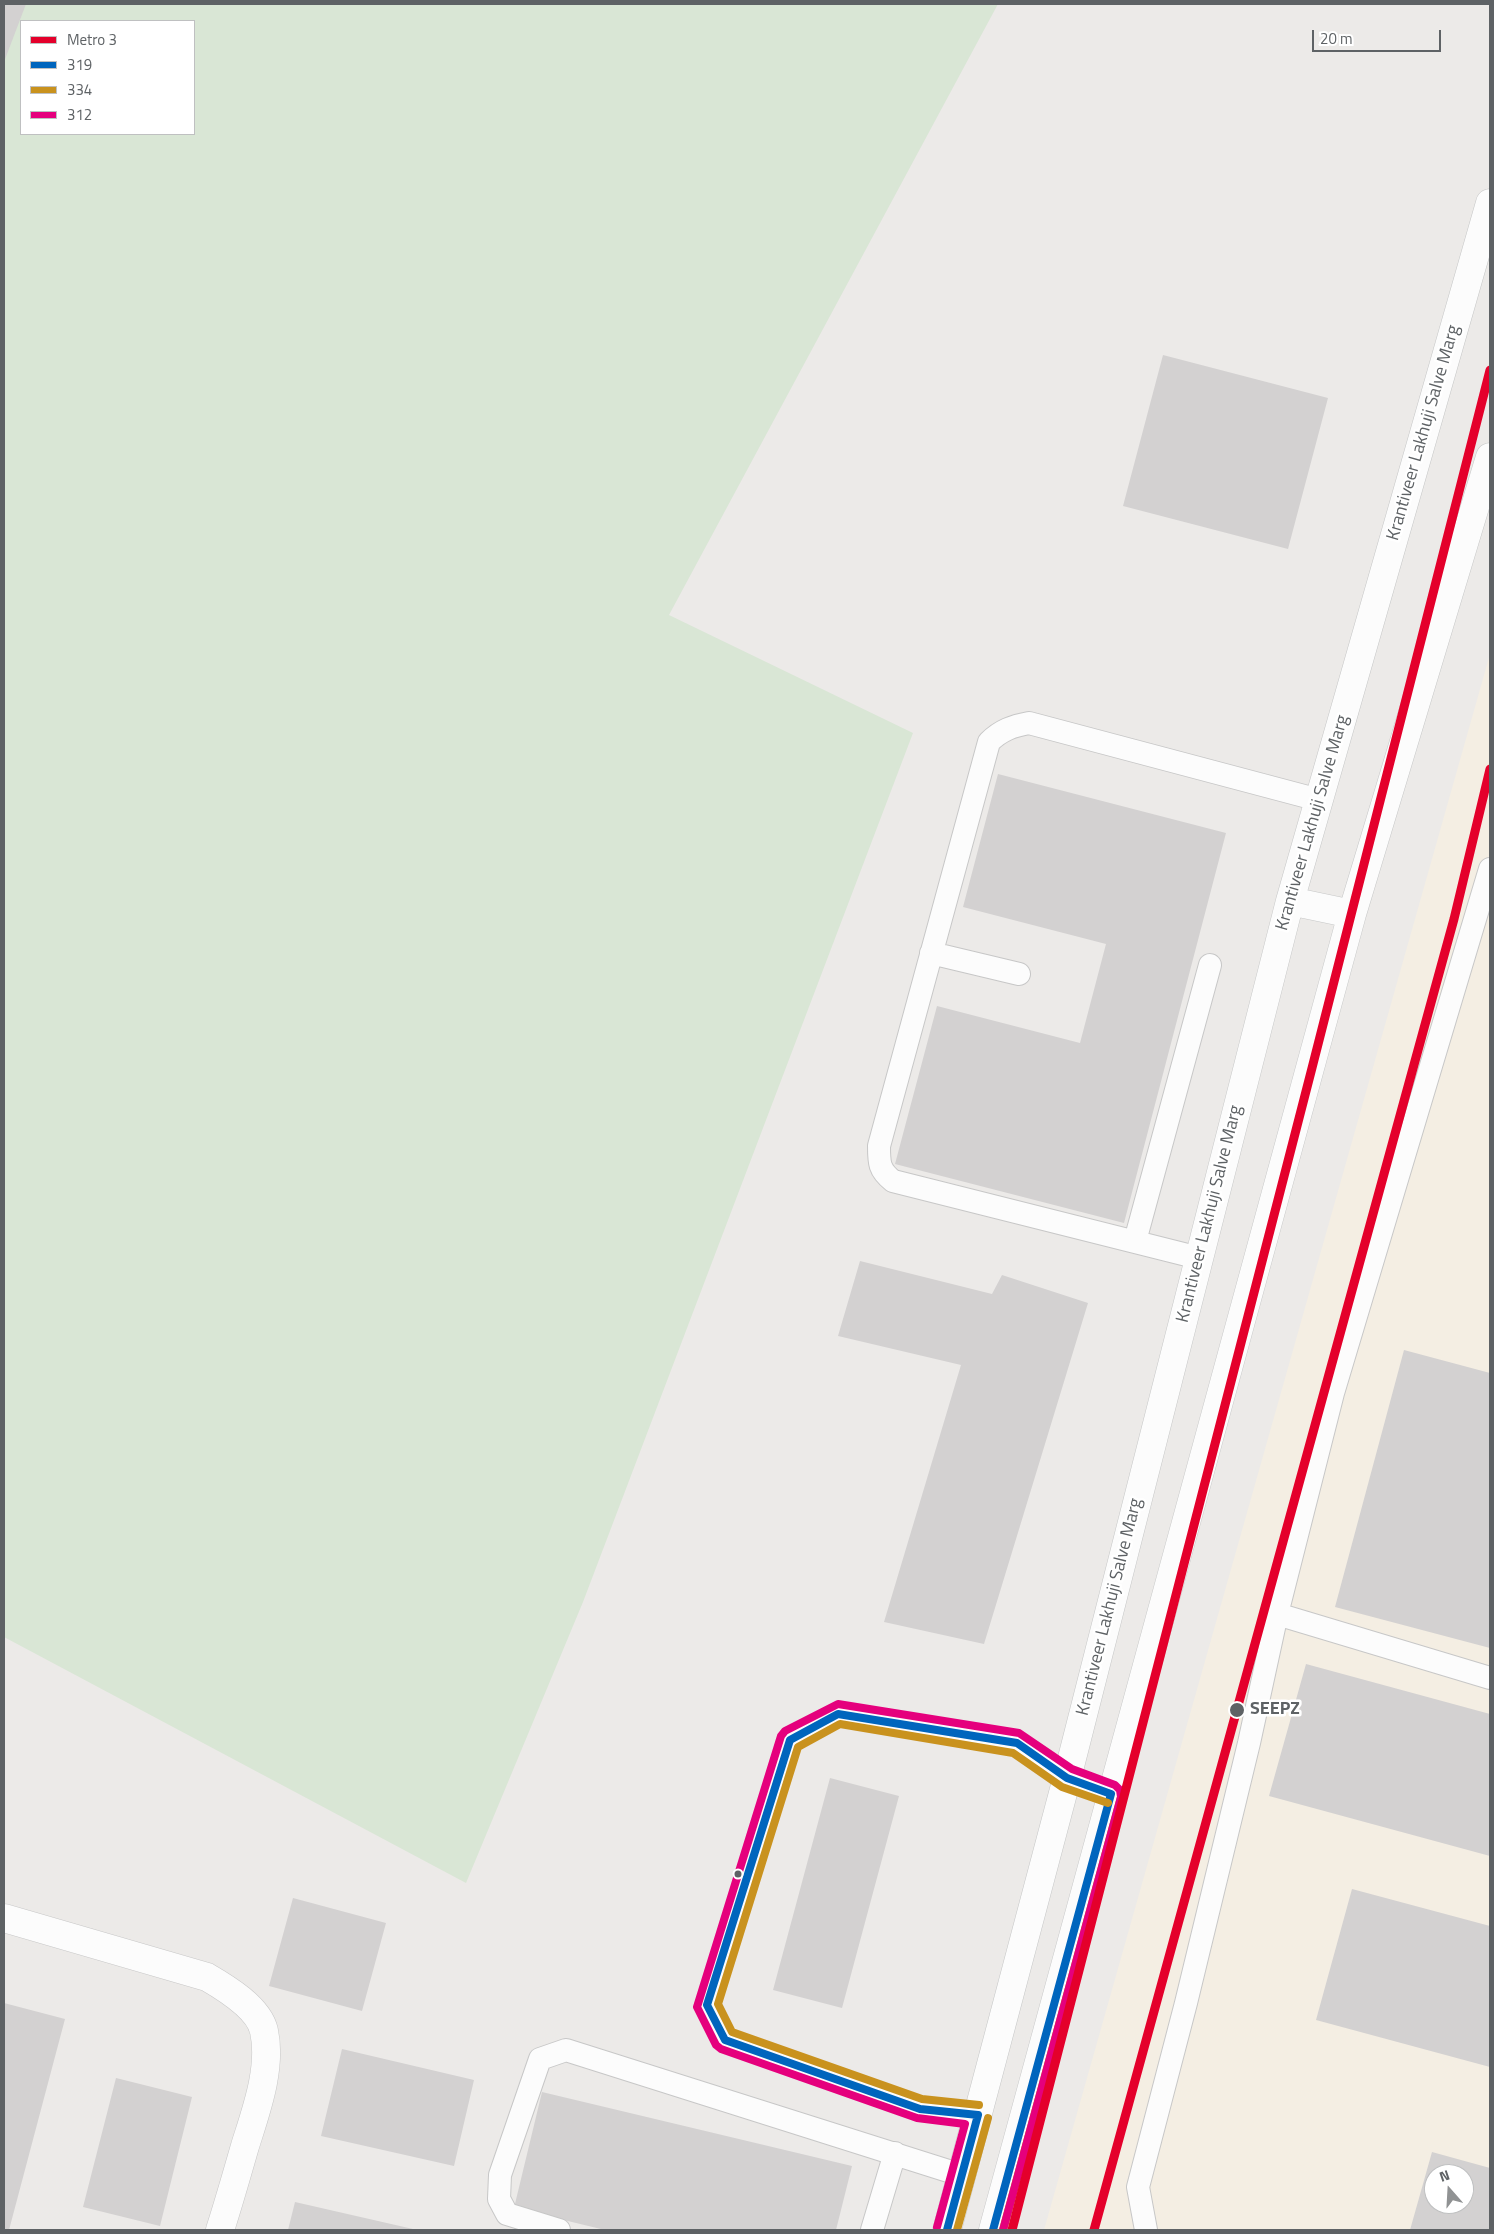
<!DOCTYPE html>
<html>
<head>
<meta charset="utf-8">
<style>
	body { margin:0 }
	#map { position:relative; width:1494px; height:2234px; overflow:hidden; background:#eceae8; font-family:"Titillium Web",sans-serif }
	canvas { display:block }
	.frame { position:absolute; inset:0; border:5px solid #5e6265; pointer-events:none }
	.legend { position:absolute; left:20px; top:20px; width:175px; height:115px; box-sizing:border-box; background:#fff; border:1px solid #bfc0c1; margin:0; padding:6px 9px; list-style:none; font-size:15px; color:#5e6265 }
	.legend li { display:flex; align-items:center; gap:10px; height:25px }
	.legend b { width:25px; border:1px solid #bfc0c1 }
	.north { position:absolute; left:1424px; top:2164px; width:50px; height:50px; box-sizing:border-box; background:#fff; border:1px solid #bfc0c1; border-radius:50%; rotate:341deg; font-size:14px; font-weight:700; line-height:20px; text-align:center; color:#5e6265 }
	.north::after { content:''; display:block; margin:auto; width:18px; height:22px; background:#909293; clip-path:polygon(50% 0,100% 100%,50% 72%,0 100%) }
	.scale { position:absolute; left:1312px; top:30px; width:129px; height:22px; box-sizing:border-box; border:2px solid #5e6265; border-top:0; padding-left:6px; font-size:15px; line-height:18px; white-space:nowrap; color:#5e6265; -webkit-text-stroke:4px #fff; paint-order:stroke }
</style>
</head>
<body>
<div id="map">
<canvas width="1494" height="2234"></canvas>
<div class="frame"></div>
<ul class="legend">
<li><b style="height:6px;background:#e4002b"></b>Metro 3</li>
<li><b style="height:6px;background:#0065bd"></b>319</li>
<li><b style="height:6px;background:#c9921e"></b>334</li>
<li><b style="height:6px;background:#e5007d"></b>312</li>
</ul>
<div class="north">N</div>
<div class="scale">20 m</div>
</div>
<script>
const c = document.querySelector('canvas').getContext('2d');
c.lineJoin = 'round';
function fillPath(path, color) {
  c.fillStyle = color;
  c.fill(path, 'evenodd');
}
function strokePath(path, color, width, dash) {
  c.strokeStyle = color;
  c.lineWidth = width;
  c.lineCap = dash ? 'butt' : 'round';
  c.setLineDash(dash || []);
  c.stroke(path);
}
function write(font, color, halo, rows, align = 'center') {
  c.font = font + ' "Titillium Web",sans-serif';
  c.lineWidth = 5;
  c.setLineDash([]);
  c.textBaseline = 'middle';
  c.strokeStyle = halo;
  c.fillStyle = color;
  for (const [text, x, y, turn = 0] of rows) {
    c.save();
    c.translate(x, y);
    c.rotate((+turn || 0) * Math.PI / 180);
    c.textAlign = isNaN(turn) ? turn : align;
    if (halo) c.strokeText(text, 0, 0);
    c.fillText(text, 0, 0);
    c.restore();
  }
}
fillPath(new Path2D(`
	M1490 654V2230H1044ZM1434 2174H1464V2204H1434Z`), '#f4eee3');
fillPath(new Path2D(`
	M4 4H998L669 615 913 733 583 1602 466 1883 4 1637ZM21 21H194V134H21Z`), '#d9e6d5');
fillPath(new Path2D(`
	M4 4H26L4 62Z
	M1163 355 1328 398 1288 549 1123 506Z
	M998 774 1226 833 1124 1223 895 1164 937 1006 1080 1043 1106 944 963 907Z
	M860 1261 992 1294 1002 1275 1088 1303 984 1644 884 1622 961 1365 838 1336Z
	M1404 1350 1490 1373V1648L1335 1607Z
	M1306 1664 1490 1714V1856L1269 1796Z
	M830 1778 899 1796 842 2008 773 1990Z
	M1352 1889 1490 1926V2067L1316 2020Z
	M293 1898 386 1923 362 2011 269 1986Z
	M4 2003 65 2019 9 2230H4Z
	M342 2049 474 2080 454 2166 321 2136Z
	M116 2078 192 2097 160 2226 83 2207Z
	M542 2092 852 2166 836 2230H605L514 2208Z
	M1432 2152 1490 2168V2230H1410ZM1434 2174H1464V2204H1434Z
	M295 2202 413 2229V2230H288Z`), '#d3d1d1');
const service = new Path2D(`
	M931 953 1019 974
	M1135 1241 1210 965
	M1199 1258 893 1181C879 1170 879 1163 879 1146L989 742C1001 730 1013 726 1029 723L1319 800
	M1277 1614 1490 1678
	M978 2115 920 2109 725 2040 707 2005 790 1740 838 1714 1017 1743 1067 1778 1111 1794
	M559 2230 507 2214 499 2199 500 2175 540 2059 566 2050 961 2175
	M872 2230 895 2153
	M1146 2230 1138 2187 1186 2003 1249 1743 1277 1614 1333 1393 1490 869`);
const minor = new Path2D(`
	M4 1918 207 1977C226 1988 259 2008 264 2031 272 2068 256 2111 245 2146 237 2174 229 2202 220 2230`);
const secondary = new Path2D(`
	M1290 901 1352 914
	M947 2230 1067 1778 1290 901 1490 203
	M993 2230 1352 914 1490 457`);
strokePath(service, '#c7c7c7', 24);
strokePath(minor, '#c7c7c7', 29);
strokePath(secondary, '#c6c7c7', 29);
strokePath(service, '#fcfcfc', 22);
strokePath(minor, '#fcfcfc', 28);
strokePath(secondary, '#fcfcfc', 28);
strokePath(new Path2D(`
	M978 2115 920 2109 725 2040 707 2005 790 1740 838 1714 1017 1743 1067 1778 1111 1794
	M947 2230 978 2115
	M993 2230 1111 1794`), '#0065bd', 8);
strokePath(new Path2D(`
	M979 2105 922 2099 732 2032 718 2004 798 1747 840 1724 1013 1753 1062 1787 1108 1803
	M957 2230 988 2118
	M1003 2230 1121 1797`), '#c9921e', 8);
strokePath(new Path2D(`
	M937 2227 965 2124 917 2118 721 2049 716 2045 697 2007 781 1736 785 1731 838 1704 1019 1733 1072 1769 1115 1785 1120 1790 1121 1797 1003 2230`), '#e5007d', 8);
strokePath(new Path2D(`
	M1012 2230 1312 1068 1490 370
	M1094 2230 1454 919 1490 769`), '#e4002b', 9);
for (const [x, y, r, color] of [
	[1237,1710,8,"#5e6265"],
	[738,1874,4.5,"#5e6265"]
]) {
  const dot = new Path2D();
  dot.arc(x, y, r, 0, 2 * Math.PI);
  c.fillStyle = color;
  c.fill(dot);
  strokePath(dot, '#fff', 2);
}
write('18px', '#5e6265', '#fff', [
	["Krantiveer Lakhuji Salve Marg",1424,433,-74],
	["Krantiveer Lakhuji Salve Marg",1313,823,-74],
	["Krantiveer Lakhuji Salve Marg",1210,1214,-76],
	["Krantiveer Lakhuji Salve Marg",1110,1607,-76]
]);
write('bold 18px', '#5e6265', '#fff', [
	["SEEPZ",1250,1710]
], 'left');
</script>
</body>
</html>
